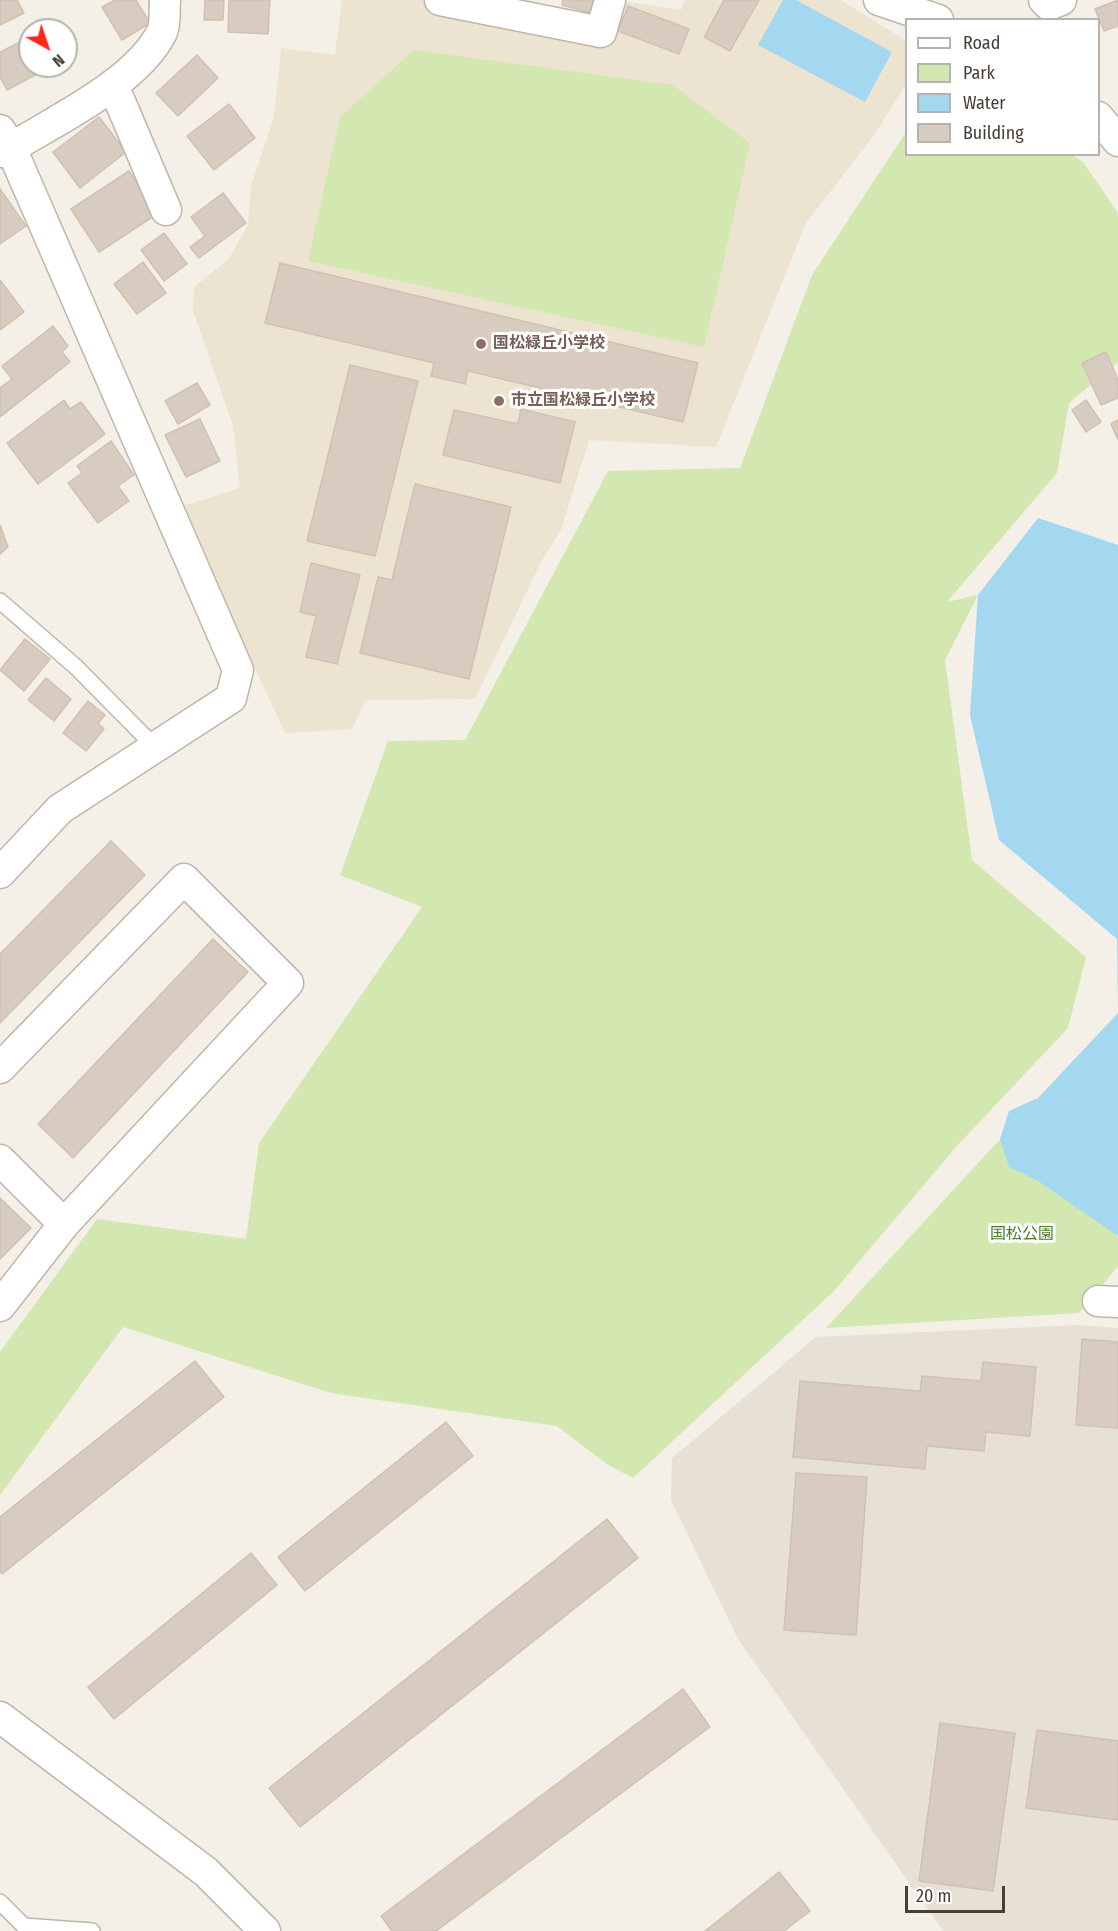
<!DOCTYPE html>
<html>
<head>
<meta charset="utf-8">
<style>
	body { margin:0 }
	#map { position:relative; width:1118px; height:1931px; overflow:hidden; background:#f4efe7; font-family:"Fira Sans Condensed",sans-serif }
	canvas { display:block }
	.legend { position:absolute; left:905px; top:18px; width:195px; height:138px; box-sizing:border-box; background:#fff; border:2px solid #b5b2af; margin:0; padding:8px 10px; list-style:none; font-size:18px; color:#473f36 }
	.legend li { display:flex; align-items:center; gap:12px; height:30px }
	.legend b { width:30px; border:2px solid #b5b2af }
	.north { position:absolute; left:18px; top:18px; width:60px; height:60px; box-sizing:border-box; background:#fff; border:2px solid #b5b2af; border-radius:50%; rotate:140deg; font-size:16px; font-weight:700; line-height:24px; text-align:center; color:#473f36 }
	.north::after { content:''; display:block; margin:auto; width:21px; height:27px; background:#f92819; clip-path:polygon(50% 0,100% 100%,50% 72%,0 100%) }
	.scale { position:absolute; left:905px; top:1886px; width:100px; height:27px; box-sizing:border-box; border:3px solid #473f36; border-top:0; padding-left:8px; font-size:18px; line-height:21px; white-space:nowrap; color:#473f36; -webkit-text-stroke:4px #fff; paint-order:stroke }
</style>
</head>
<body>
<div id="map">
<canvas width="1118" height="1931"></canvas>
<ul class="legend">
<li><b style="height:8px;background:#fff"></b>Road</li>
<li><b style="height:16px;background:#d3e8b0"></b>Park</li>
<li><b style="height:16px;background:#a4d7f0"></b>Water</li>
<li><b style="height:16px;background:#d8ccc0"></b>Building</li>
</ul>
<div class="north">N</div>
<div class="scale">20 m</div>
</div>
<script>
const c = document.querySelector('canvas').getContext('2d');
c.lineJoin = 'round';
function fillPath(path, color) {
  c.fillStyle = color;
  c.fill(path, 'evenodd');
}
function strokePath(path, color, width, dash) {
  c.strokeStyle = color;
  c.lineWidth = width;
  c.lineCap = dash ? 'butt' : 'round';
  c.setLineDash(dash || []);
  c.stroke(path);
}
function write(font, color, halo, rows, align = 'center') {
  c.font = font + ' "Fira Sans Condensed","Noto Sans JP",sans-serif';
  c.lineWidth = 6;
  c.setLineDash([]);
  c.textBaseline = 'middle';
  c.strokeStyle = halo;
  c.fillStyle = color;
  for (const [text, x, y, turn = 0] of rows) {
    c.save();
    c.translate(x, y);
    c.rotate((+turn || 0) * Math.PI / 180);
    c.textAlign = isNaN(turn) ? turn : align;
    if (halo) c.strokeText(text, 0, 0);
    c.fillText(text, 0, 0);
    c.restore();
  }
}
fillPath(new Path2D(`
	M1079 1325 1118 1328V1931H943L738 1639 671 1500 672 1458 816 1337Z`), '#e7e0d5');
fillPath(new Path2D(`
	M342 0H422L602 44 616 0 681 10 685 0H841L906 41V84L875 134 806 223 716 447 589 440 561 530 542 560 475 699 366 700 352 729 285 733 180 507 240 488 233 426 193 311 194 287 228 260 248 225 251 186 274 117 281 48 335 55Z`), '#ede3d1');
fillPath(new Path2D(`
	M414 50 673 85 750 143 704 347 308 261 340 117Z
	M906 132V154H1071L1083 162 1118 213V362L1069 403 1057 473 947 602 978 595 945 660 972 860 1086 957 1068 1028 956 1147 834 1291 633 1478 608 1465 557 1426 331 1393 123 1327 0 1495V1352L97 1219 246 1239 259 1143 422 907 340 875 388 741 465 740 608 471 740 468 812 275Z
	M1038 1098 1118 1238V1266L1079 1313 826 1328Z`), '#d3e8b0');
fillPath(new Path2D(`
	M783 0H796L892 52 865 102 758 45Z
	M1038 518 1118 545V1236L1038 1181 1009 1167 1000 1139 1009 1111 1038 1098 1118 1013 1117 939 999 840 970 715 978 595Z`), '#a4d7f0');
const building = new Path2D(`
	M0 0H17L24 13 0 25Z
	M115 0H136L150 23 122 40 102 7Z
	M205 0H224L223 20H204Z
	M229 0H270L268 34 228 32Z
	M563 0H594L591 13 562 5Z
	M724 0H759L730 51 704 37Z
	M1118 0V26L1104 31 1095 9Z
	M628 6 689 29 679 54 618 31Z
	M30 37V66H47L48 68 7 90 0 77V52Z
	M197 55 218 78 178 116 156 93Z
	M229 104 255 138 214 170 187 136Z
	M99 117 126 152 80 188 53 152Z
	M129 171 157 214 99 252 71 209Z
	M0 189 26 226 0 244Z
	M223 193 246 223 199 258 190 247 205 236 191 217Z
	M164 233 187 264 164 281 141 250Z
	M143 262 166 293 137 314 114 284Z
	M280 263 698 363 683 422 468 371 465 384 431 376 434 363 265 323Z
	M0 280 24 312 0 330Z
	M53 326 68 346 62 352 70 362 0 417V388L12 379 2 366Z
	M1106 352 1118 380V398L1101 405 1082 363Z
	M350 365 418 381 375 556 307 541Z
	M197 383 210 405 178 424 165 401Z
	M64 400 70 409 81 402 105 434 38 484 7 443Z
	M1086 400 1101 422 1086 432 1072 410Z
	M521 409 575 422 560 483 443 455 454 410 518 424Z
	M200 419 220 461 186 477 165 435Z
	M1118 420V440L1111 424Z
	M111 441 134 475 118 486 129 501 98 523 68 483 82 473 77 466Z
	M415 484 511 507 469 679 360 653 378 577 392 580Z
	M0 525 8 547 0 554Z
	M311 563 360 575 337 664 306 657 316 616 300 612Z
	M25 639 50 659 24 691 0 670Z
	M46 678 71 699 54 721 28 700Z
	M88 701 105 715 98 723 104 729 86 751 63 733Z
	M111 841 145 875 0 1023V954Z
	M213 939 248 972 73 1158 38 1124Z
	M0 1198 31 1228 0 1259Z
	M1082 1339 1118 1342V1428L1076 1425Z
	M195 1361 224 1397 2 1574 0 1571V1517Z
	M983 1362 1036 1367 1030 1436 986 1432 984 1451 927 1446 925 1469 793 1457 800 1381 920 1391 922 1376 981 1381Z
	M446 1422 473 1456 305 1591 278 1557Z
	M796 1473 867 1477 856 1635 784 1630Z
	M607 1519 638 1558 300 1827 269 1788Z
	M251 1553 277 1585 114 1719 88 1687Z
	M683 1689 710 1727 436 1931H392L381 1916Z
	M940 1723 1015 1733 993 1891 919 1881Z
	M1037 1730 1118 1741V1820L1026 1808Z
	M779 1872 810 1911 784 1931H705Z`);
fillPath(building, '#d8ccc0');
strokePath(building, '#d0c1b0', 1.5);
const lane = new Path2D(`
	M0 601 76 667 155 747
	M0 1902 24 1926 92 1931`);
const street = new Path2D(`
	M440 0 601 32 610 0
	M879 0 938 20
	M1044 0 1049 5 1061 0
	M113 85 166 210
	M1098 117 1118 141
	M0 130 11 148 238 670 231 698 60 809 0 873
	M0 152 11 148C58 119 137 82 162 32 166 23 164 9 165 0
	M0 1068 184 879 288 983 64 1224 0 1306
	M0 1160 64 1224
	M1098 1301 1118 1302
	M0 1717 206 1872 265 1931`);
strokePath(lane, '#bfb6aa', 18);
strokePath(street, '#bfb6aa', 33);
strokePath(lane, '#fff', 15);
strokePath(street, '#fff', 30);
for (const [x, y, r, color] of [
	[481,344,6,"#8d6e63"],
	[499,401,6,"#8d6e63"]
]) {
  const dot = new Path2D();
  dot.arc(x, y, r, 0, 2 * Math.PI);
  c.fillStyle = color;
  c.fill(dot);
  strokePath(dot, '#fff', 2);
}
write('bold 16px', '#785e54', '#fff', [
	["国松緑丘小学校",493,344],
	["市立国松緑丘小学校",511,401]
], 'left');
write('16px', '#4e7929', '#fff', [
	["国松公園",1022,1235]
]);
</script>
</body>
</html>
